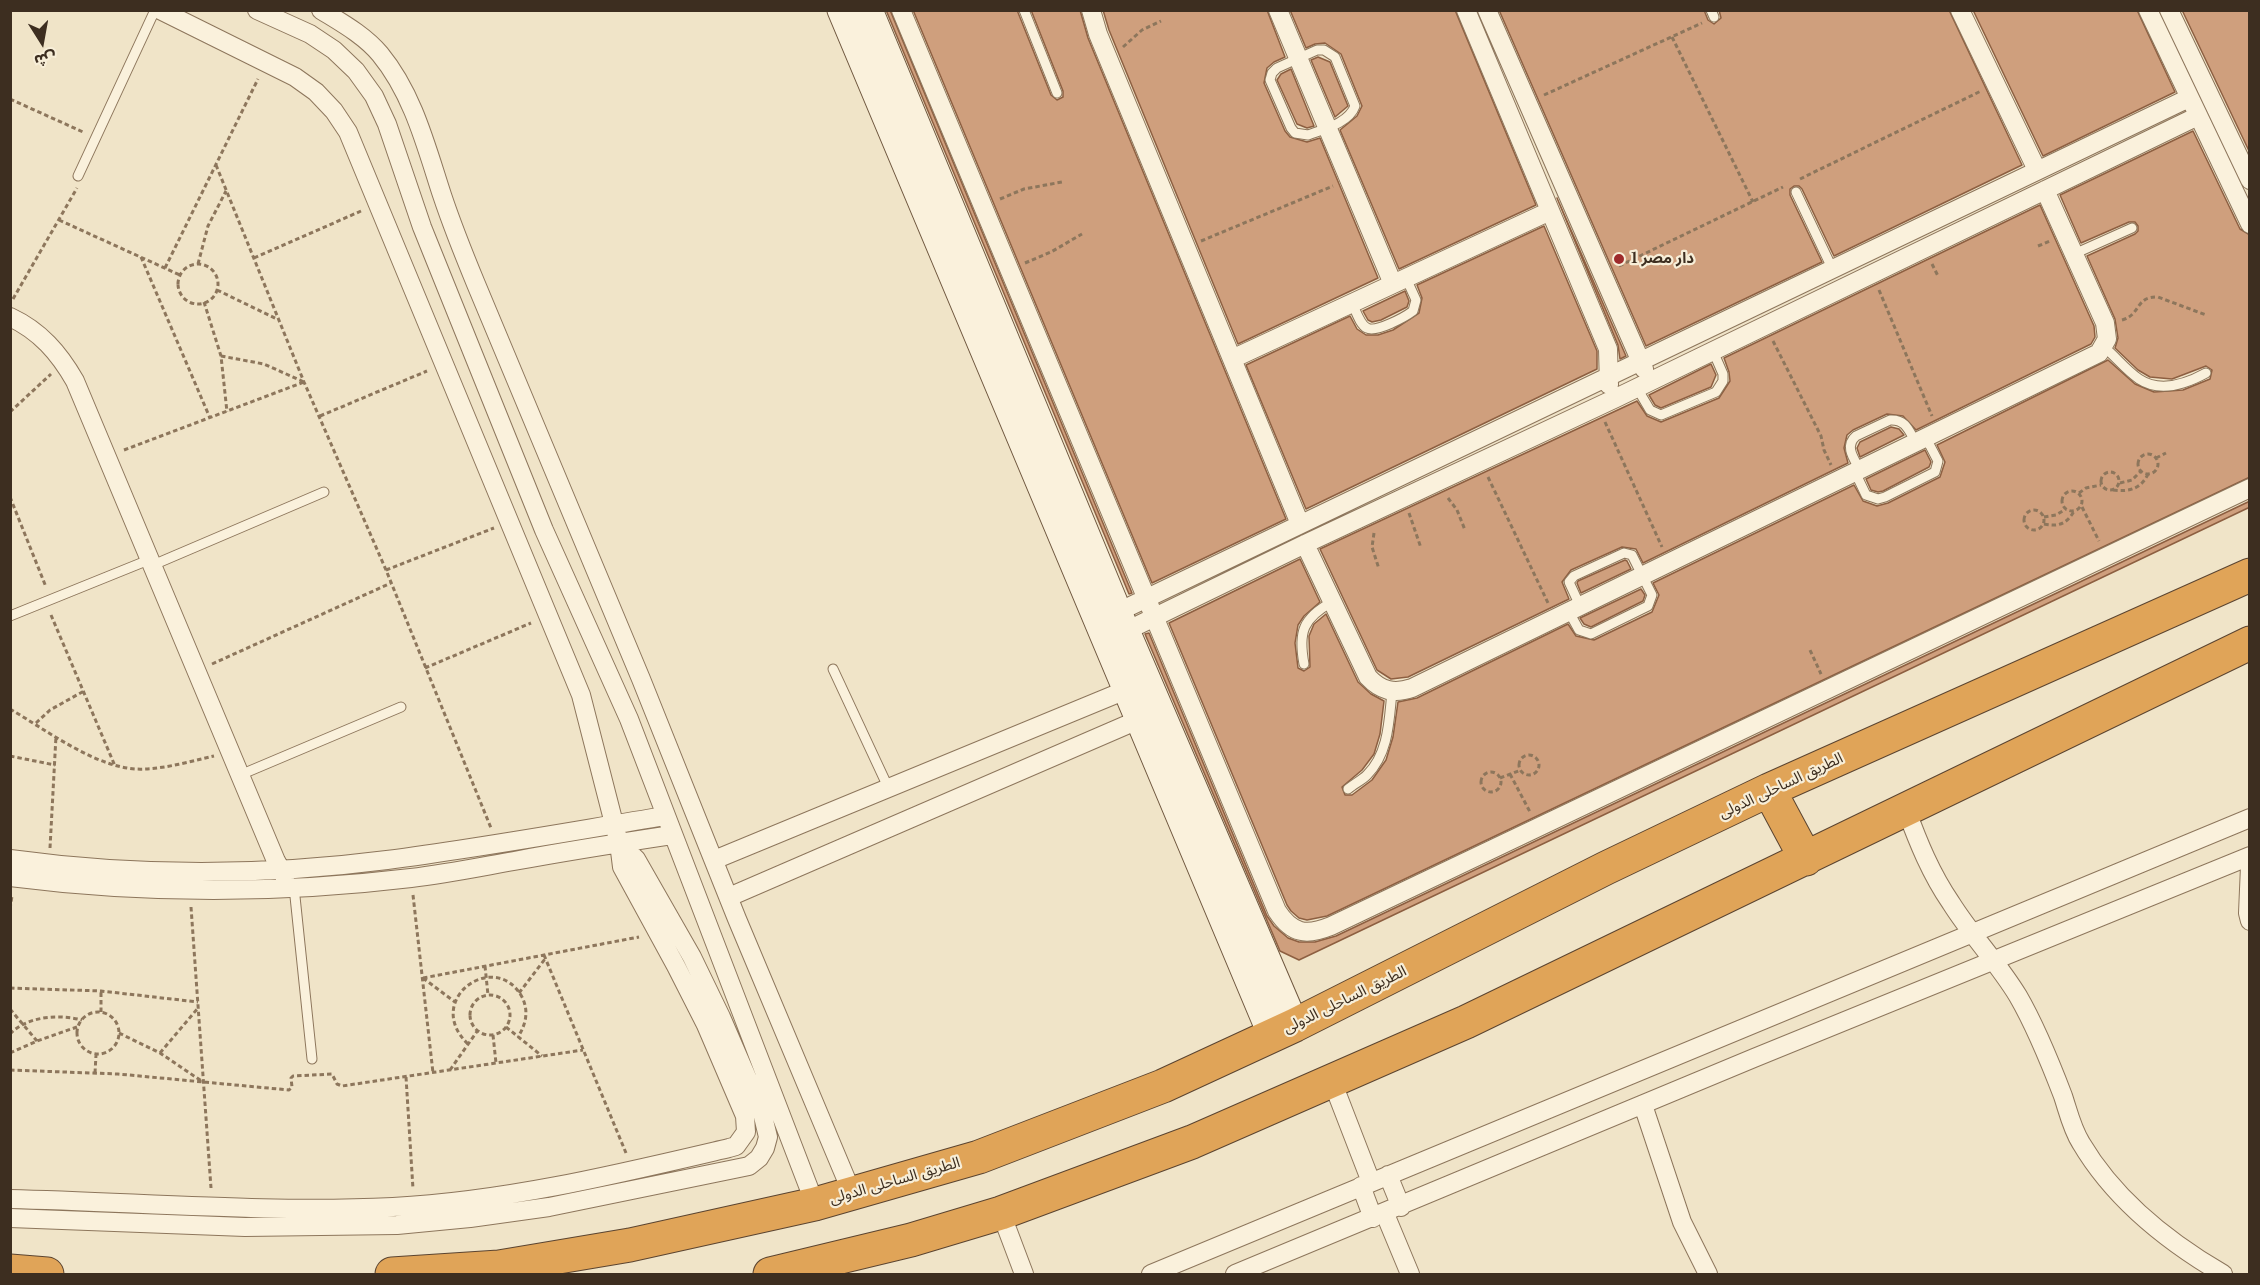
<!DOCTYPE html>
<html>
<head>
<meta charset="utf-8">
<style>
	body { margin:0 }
	#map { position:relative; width:2260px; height:1285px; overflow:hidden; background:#f0e4c8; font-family:"Libre Baskerville","Noto Sans Arabic",serif }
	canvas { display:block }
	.frame { position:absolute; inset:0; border:12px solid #3d2e20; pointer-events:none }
	.north { position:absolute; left:12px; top:12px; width:60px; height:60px; -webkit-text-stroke:4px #f7eed8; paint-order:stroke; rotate:169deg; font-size:16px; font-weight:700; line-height:24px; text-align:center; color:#3d2e20 }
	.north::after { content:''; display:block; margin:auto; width:21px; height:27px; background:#3d2e20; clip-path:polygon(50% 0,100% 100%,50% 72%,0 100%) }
</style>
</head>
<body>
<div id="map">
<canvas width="2260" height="1285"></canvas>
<div class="frame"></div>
<div class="north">ش</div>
</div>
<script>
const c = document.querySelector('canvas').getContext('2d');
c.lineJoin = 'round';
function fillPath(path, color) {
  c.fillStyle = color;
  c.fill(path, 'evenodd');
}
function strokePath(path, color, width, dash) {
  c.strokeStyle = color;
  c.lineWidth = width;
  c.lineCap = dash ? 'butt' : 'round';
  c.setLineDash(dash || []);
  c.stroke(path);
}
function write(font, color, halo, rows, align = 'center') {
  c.font = font + ' "Libre Baskerville","Noto Sans Arabic",serif';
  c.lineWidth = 4.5;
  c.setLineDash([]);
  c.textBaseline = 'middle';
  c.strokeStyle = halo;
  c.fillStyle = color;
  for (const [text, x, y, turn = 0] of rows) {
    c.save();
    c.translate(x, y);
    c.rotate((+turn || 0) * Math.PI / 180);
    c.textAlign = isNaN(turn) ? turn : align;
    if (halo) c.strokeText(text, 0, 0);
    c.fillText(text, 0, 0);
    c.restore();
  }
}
const building = new Path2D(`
	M886 10H890L1132 593 1129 594Z
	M913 10H1017L1051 95 1057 100 1063 97V91L1031 10H1080L1088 38 1286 519 1152 583Z
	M1103 10H1267L1285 57 1274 62 1267 68 1264 83 1285 131 1290 137 1307 142 1320 138 1378 278 1238 344 1109 30Z
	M1290 10H1455L1536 205 1399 269 1340 130 1357 116 1362 106 1341 54 1325 43 1315 44 1306 48Z
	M1499 10H1704L1708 20 1714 24 1721 18 1719 10H1949L2022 165 1834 256 1802 189 1799 186H1794L1790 189V195L1822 262 1646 346Z
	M1973 10H2137L2175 92 2043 156Z
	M2182 10H2250V153Z
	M1318 57 1330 62 1348 106 1335 117 1311 60Z
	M1291 69 1314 126 1307 128 1297 124 1277 80 1281 74Z
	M2193 131 2240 229 2250 235V477L1327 916 1307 920 1299 918 1291 911 1287 905 1169 623 1300 559 1320 602 1304 616 1298 625 1295 643 1298 668 1304 671 1310 667 1309 636 1314 624 1326 614 1358 682 1371 694 1384 701 1380 734 1374 754 1362 770 1342 787 1345 795H1352L1372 780 1386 760 1393 737 1398 702 1417 698 1568 624 1576 636 1594 640 1652 612 1659 595 1653 583 1854 485 1863 501 1877 506 1888 503 1940 477 1945 462 1937 445 2108 360 2135 384 2154 392 2183 390 2210 379 2212 370 2206 366 2172 379 2150 377 2138 370 2115 348 2118 338 2115 319 2087 256 2135 234 2138 231V226L2135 222H2129L2081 243 2060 195Z
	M1557 198 1626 356 1620 359 1618 345Z
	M2040 205 2094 326 2095 337 2091 344 1916 430 1903 416 1887 414 1853 430 1847 435 1844 448 1848 463 1643 563 1636 549 1622 547 1571 570 1562 582 1569 599 1408 677 1391 679 1377 670 1320 549 1637 401 1647 416 1661 422 1719 398 1730 381 1729 372 1724 358Z
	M1544 226 1597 351V369L1306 509 1246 365 1350 316 1357 329 1366 335H1378L1393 330 1419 313 1422 298 1417 285Z
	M1405 291 1409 301 1407 307 1381 320 1372 322 1368 320 1363 311Z
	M1711 364 1716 375 1711 387 1661 408 1655 405 1649 395Z
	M1891 427 1899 429 1904 435 1860 457 1857 448 1860 442Z
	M1925 450 1931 462 1929 467 1883 491 1878 492 1871 490 1866 479Z
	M2250 501V507L1299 960 1280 951 1145 634 1149 633 1267 916 1274 926 1288 938 1299 942H1315L1336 936Z
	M1625 560 1627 561 1631 569 1581 593 1577 583 1578 581Z
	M1641 589 1645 595 1643 601 1591 627 1584 624 1580 618Z`);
fillPath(building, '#cf9f7d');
strokePath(building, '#8d5f41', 1.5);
const lane = new Path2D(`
	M1024 10 1057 93
	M1711 10 1714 17
	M1317 50H1324L1335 57 1355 106C1349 123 1324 129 1308 135L1295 133 1291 128 1270 80 1272 73 1277 68Z
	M78 176 155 10
	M1796 192 1832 268
	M2074 254 2132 228
	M1352 303C1356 311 1360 325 1367 328 1376 333 1405 317 1413 311L1416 300 1406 278
	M2104 347C2116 357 2126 370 2139 379 2160 393 2186 384 2206 373
	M1637 388 1650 410 1661 415 1716 392 1723 381V374L1713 351
	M1860 470C1854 459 1844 446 1856 436L1890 420C1906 419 1909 431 1916 443
	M1855 472 1866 495 1878 499 1885 497 1935 472 1938 461 1926 438
	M153 565 324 492
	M1569 612 1579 630 1591 634 1648 606 1652 595 1632 555 1624 553 1574 576 1569 582 1580 606
	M10 616 151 559
	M1304 664C1298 632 1303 618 1332 602
	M833 669 888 787
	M240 775 401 707
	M1348 789C1354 784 1362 780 1367 775 1389 753 1389 720 1392 692
	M294 887 312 1059`);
const street = new Path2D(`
	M257 10 310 34 334 50 356 71 374 96 387 124 422 227 544 530 629 719 815 1204
	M321 10C342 23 364 35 380 54 413 94 426 146 442 195 452 225 464 255 476 284L641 679 737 919 852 1193
	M901 10 1277 911C1292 934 1306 936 1331 926L2250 488
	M1091 10 1098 34 1300 524
	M1278 10 1393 284
	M1466 10 1608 349 1609 385
	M1487 10 1644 369
	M1960 10 2037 170
	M2148 10 2250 224
	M2169 10 2250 180
	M10 317C40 331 59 353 75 381L276 861 285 877
	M1232 359 1550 211
	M1305 544 1368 677C1381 691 1394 694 1412 688L2099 353 2107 339 2105 323 2045 190
	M1118 612 2189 98
	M1126 631 1305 544 1616 398 2198 116
	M1906 809C1918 842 1931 874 1951 903 1971 935 1998 963 2018 996 2036 1027 2050 1062 2063 1096 2068 1111 2072 1129 2081 1143 2114 1199 2168 1242 2223 1274
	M10 859C134 876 263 876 387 860 480 848 573 831 665 816
	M714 860 1126 690
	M2250 866 2248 913 2250 921
	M10 877C143 894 278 894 411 878 446 874 480 867 514 861 567 851 619 843 672 835
	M729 897 1138 720
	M1332 1081 1371 1182
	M1643 1105 1682 1222 1708 1274
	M1388 1175 1401 1207
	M1361 1186 1373 1218
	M10 1199C138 1202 265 1213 393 1207 507 1201 618 1174 729 1148L736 1146 746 1132 745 1116 706 1025 676 966 622 867 619 843 581 695 348 132 334 111 316 92 295 77 160 10
	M1001 1213 1024 1274
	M1385 1214 1410 1274
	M10 1218 245 1227 397 1225 470 1218 549 1207 749 1166 759 1158 765 1148 768 1137 762 1112 721 1017 692 957 636 859 619 843
	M1151 1274 2250 818
	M1235 1274 1754 1058 2250 856`);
const secondary = new Path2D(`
	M841 10 1272 1036
	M869 10 1118 612 1295 1025`);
const highway = new Path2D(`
	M1769 790 1806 859
	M10 1271 47 1274
	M392 1274 499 1267 630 1245 815 1204 979 1157 1163 1086 1295 1025 1606 868 1769 790 2250 575
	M770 1274 911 1240 1001 1213 1192 1142 1466 1022 2250 643`);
strokePath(lane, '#8d765c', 11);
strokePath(street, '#8d765c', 20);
strokePath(secondary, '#6f573f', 29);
strokePath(highway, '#5b4430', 35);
strokePath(new Path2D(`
	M1672 37 1753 202
	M1123 47 1142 30 1161 21
	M1544 95 1702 23
	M10 99 83 132
	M216 165 304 382 386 570 491 828
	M1800 179 1981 91
	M1000 199 1024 189 1062 182
	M59 220 180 275
	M1201 241 1333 186
	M2038 246 2050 241
	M141 257 210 418
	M254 258 361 211
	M1025 263 1051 252 1082 234
	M198 264 208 226 226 191
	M1932 264 1938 276
	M178 284a20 20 0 1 1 40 0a20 20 0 1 1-40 0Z
	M1619 266 1783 187
	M165 268 258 79
	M217 290 277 319
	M1879 290 1932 416
	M13 299 77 188
	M204 302 221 356 227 412
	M2122 320C2141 315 2135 296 2158 297L2206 315
	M1773 341 1821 436 1824 450 1831 465
	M221 356 264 364 304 382
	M10 412 51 374
	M320 416 427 371
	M1605 422 1662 547
	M124 450 304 382
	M2138 464a10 10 0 1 1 20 0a10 10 0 1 1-20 0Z
	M2156 458 2166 453
	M2101 481a9 9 0 1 1 18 0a9 9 0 1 1-18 0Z
	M1488 477 1548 603
	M2120 483 2132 480 2141 471
	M2113 490C2129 492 2141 489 2148 474
	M2062 501a10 10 0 1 1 20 0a10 10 0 1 1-20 0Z
	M2079 493 2086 488 2101 485
	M10 497 46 587
	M1448 498 1457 510 1465 530
	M2082 507 2099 541
	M2024 520a10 10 0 1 1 20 0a10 10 0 1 1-20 0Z
	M1409 513 1421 548
	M2044 517 2056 515 2066 509
	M2044 524C2058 527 2067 524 2074 511
	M1374 533 1372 547 1379 569
	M386 570 494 528
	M51 615 115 766
	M1810 650 1821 674
	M212 664 391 583
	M425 668 531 623
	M10 709C48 731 101 772 145 769 168 768 192 761 214 756
	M36 723 50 710 84 691
	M1519 765a10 10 0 1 1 20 0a10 10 0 1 1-20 0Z
	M10 756 55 765
	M1481 782a10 10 0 1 1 20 0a10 10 0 1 1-20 0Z
	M1510 774 1530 812
	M1500 778 1521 770
	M50 848 56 736
	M413 895 433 1073
	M191 907 211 1188
	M10 909 12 896
	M544 955 626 1153
	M485 966 488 995
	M423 978 639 937
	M423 978 455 1002
	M10 988 101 991 198 1002
	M519 993 545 959
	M470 1015a20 20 0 1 1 40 0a20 20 0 1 1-40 0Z
	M10 1009 37 1041
	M77 1033a21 21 0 1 1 42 0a21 21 0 1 1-42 0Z
	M101 1012V991
	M506 1027 542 1056
	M119 1033 160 1053 203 1082
	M10 1034C27 1016 59 1014 82 1020
	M493 1035 496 1063
	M468 1044C422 1000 495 948 522 997 529 1011 526 1024 518 1037
	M10 1053 37 1041 77 1027
	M160 1053 198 1008
	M10 1070 118 1074 289 1090 292 1087 291 1078 293 1076 332 1074 337 1084 342 1086 583 1050
	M450 1070 478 1030
	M95 1073 96 1055
	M406 1077 413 1189`), '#8d765c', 3, [4.5, 3]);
strokePath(lane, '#faf1dc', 9);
strokePath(street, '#faf1dc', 18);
strokePath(secondary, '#faf1dc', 27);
strokePath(highway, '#e0a458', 33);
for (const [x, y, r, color] of [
	[1619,259,6,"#9e2a2b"]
]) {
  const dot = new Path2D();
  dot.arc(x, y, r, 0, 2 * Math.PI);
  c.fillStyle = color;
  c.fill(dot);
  strokePath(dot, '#f7eed8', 2);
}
write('bold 15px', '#3d2e20', '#f7eed8', [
	["دار مصر 1",1631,259]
], 'left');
write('15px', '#3d2e20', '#f7eed8', [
	["الطريق الساحلى الدولى",1781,786,-25],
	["الطريق الساحلى الدولى",1345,1000,-26],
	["الطريق الساحلى الدولى",895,1181,-16]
]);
</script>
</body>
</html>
